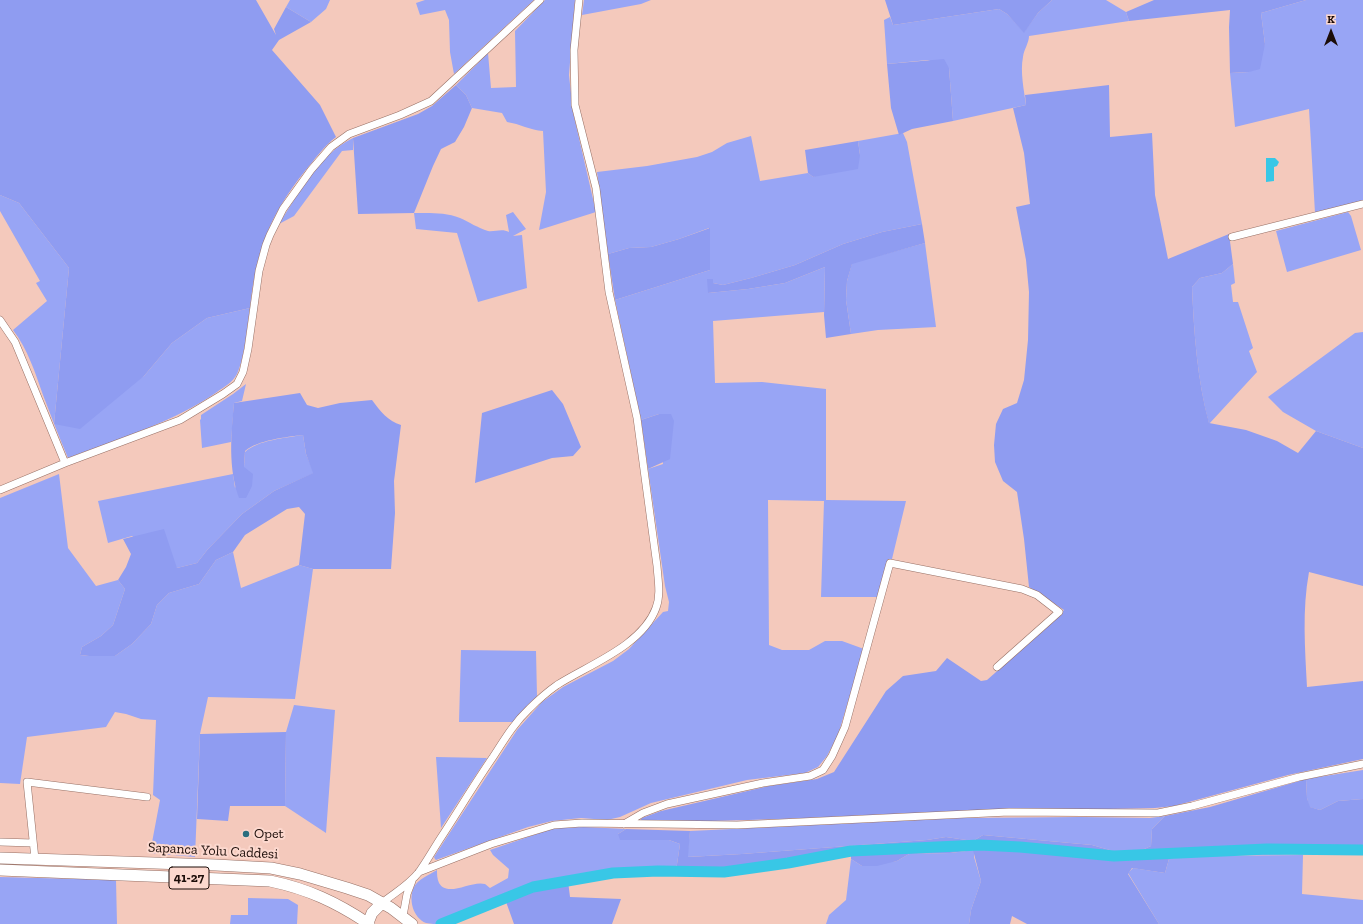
<!DOCTYPE html>
<html>
<head>
<meta charset="utf-8">
<style>
	body { margin:0 }
	#map { position:relative; width:1363px; height:924px; overflow:hidden; background:#f4c9bc; font-family:"Zilla Slab",serif }
	canvas { display:block }
	.north { position:absolute; left:1311px; top:12px; width:40px; height:40px; -webkit-text-stroke:3px #fcd8ce; paint-order:stroke; rotate:0deg; font-size:11px; font-weight:700; line-height:16px; text-align:center; color:#1c0d09 }
	.north::after { content:''; display:block; margin:auto; width:14px; height:18px; background:#1c0d09; clip-path:polygon(50% 0,100% 100%,50% 72%,0 100%) }
</style>
</head>
<body>
<div id="map">
<canvas width="1363" height="924"></canvas>
<div class="north">K</div>
</div>
<script>
const c = document.querySelector('canvas').getContext('2d');
c.lineJoin = 'round';
function fillPath(path, color) {
  c.fillStyle = color;
  c.fill(path, 'evenodd');
}
function strokePath(path, color, width, dash) {
  c.strokeStyle = color;
  c.lineWidth = width;
  c.lineCap = dash ? 'butt' : 'round';
  c.setLineDash(dash || []);
  c.stroke(path);
}
function write(font, color, halo, rows, align = 'center') {
  c.font = font + ' "Zilla Slab",serif';
  c.lineWidth = 4;
  c.setLineDash([]);
  c.textBaseline = 'middle';
  c.strokeStyle = halo;
  c.fillStyle = color;
  for (const [text, x, y, turn = 0] of rows) {
    c.save();
    c.translate(x, y);
    c.rotate((+turn || 0) * Math.PI / 180);
    c.textAlign = isNaN(turn) ? turn : align;
    if (halo) c.strokeText(text, 0, 0);
    c.fillText(text, 0, 0);
    c.restore();
  }
}
fillPath(new Path2D(`
	M290 0H330L326 9 311 22 286 7Z
	M425 0H534L454 74 450 52 449 20 445 10 420 15 416 3Z
	M545 0H575L569 75 573 112 596 212 539 230 546 192 543 131C530 130 520 124 507 122L502 113 472 108 466 95 456 85 488 53 491 88 516 87 515 31Z
	M584 0H651L641 4 582 15Z
	M1052 0H1106L1126 12 1129 21 1029 36C1029 43 1024 49 1023 57 1020 72 1024 90 1026 105L953 121 949 68 928 60 887 64 884 20 890 17 893 25 999 9 1007 14 1024 32 1038 13Z
	M1306 0H1363V201L1315 213 1309 109 1235 127 1230 73 1249 72 1265 44 1261 13Z
	M903 133 907 142 922 224 882 232 843 244 795 265 751 278 723 285 713 283 708 293 748 289 785 283 825 267 824 312 713 321 715 383 762 382 826 389V500L906 501 892 559H888L878 597H821L824 501 768 500 769 645 782 650H809L825 641H842L864 649 838 735 827 756 818 767 805 773 747 780 651 803 620 817 607 820 581 818 552 821 528 827 436 860 435 859 434 857 445 840 517 730 542 702 563 687 613 661 629 649 663 612 668 611 669 602 665 586 648 469 663 464 659 414 641 420 615 300 710 270 709 228 679 239 651 247 629 248 608 254 597 172 647 166 697 157 712 152 727 143 751 136 760 181 808 173 813 177 860 155 858 141Z
	M353 138V150L342 151 294 216 279 224C299 193 318 155 353 138Z
	M0 195 19 203 69 268 54 424 144 376 172 343 207 318 250 308C247 327 245 357 237 374 233 382 224 387 217 392 172 423 118 439 68 458 59 437 51 416 43 395 35 372 28 350 13 330L47 301 36 283 40 281 0 211Z
	M513 212 526 229 513 236 522 235 527 288 478 302 457 233 416 229 414 213C429 213 445 212 460 218 469 222 478 228 488 231 495 232 502 228 509 232L506 215Z
	M1348 212 1351 216 1361 250 1287 272 1276 231Z
	M925 243 936 327 878 330 851 334 846 300 847 281 852 263Z
	M1233 264 1235 283 1231 285 1233 302H1238L1253 348 1249 351 1257 372 1209 424C1197 379 1194 333 1192 287L1200 278 1222 273Z
	M1363 332V448L1316 431 1283 412 1268 397 1355 333Z
	M246 384 242 401 234 403 231 442 202 448 200 420 201 419V415L233 394Z
	M303 435 306 454 314 473 274 491 242 514 208 549 197 563 177 568 132 536 108 543 98 501 233 474 235 488 244 467 245 452C258 440 285 438 303 435Z
	M59 474 68 548 96 586 118 580 125 589 113 625 101 636 82 647 80 655 89 656H115L132 644 151 624 157 605 169 593 199 584 216 560 233 552 241 588 299 565 313 569 295 699 208 697 200 734 195 857 150 853 160 800 153 795 156 720 141 719 126 714 115 712 106 727 27 737 20 784 0 783V498Z
	M461 650 536 651 537 696 525 708 514 722H459Z
	M294 705 335 710 326 833 285 806 286 732Z
	M436 757 487 758 441 828Z
	M1363 770V799L1338 801 1320 810 1309 807 1307 798 1306 779Z
	M1165 816 1152 829 1151 846 1140 851 1120 853 1092 845 983 835 973 841 946 837 927 840 742 854 687 857 690 831 962 818 1080 817 1150 818Z
	M584 827 626 829 618 834 639 840H669L680 844 676 871H658L613 873 533 887 441 924C437 924 430 924 426 923 413 918 408 899 414 887 418 879 429 875 437 870 437 874 437 879 439 883 448 898 471 880 485 884 487 885 488 887 490 888L508 878 509 869 493 855 490 850 554 828Z
	M974 850V857L981 881 971 910 969 924H826L829 915 846 900 851 859 862 866 897 861 909 854 950 853Z
	M1303 855 1302 894 1363 900V924H1159L1128 873 1133 868 1165 873 1169 859 1190 856Z
	M0 877 116 880 117 924H0Z
	M248 898 288 899 298 905 297 924H230L231 915H248Z`), '#98a5f5');
fillPath(new Path2D(`
	M0 0H256L276 35 274 29 286 7 311 22 279 40 272 50 320 105 336 137C324 146 315 159 305 171 269 216 256 251 250 308L207 318 172 343 144 376 80 429 54 424 69 268 19 203 0 195Z
	M885 0H1052L1038 13 1024 33 1007 14 999 9 893 25Z
	M1154 0H1306L1261 13 1265 44 1260 69 1249 72 1230 73 1229 27 1230 10 1129 21 1126 12Z
	M944 59 949 68 953 121 912 129 899 135 891 108 887 64Z
	M456 85 466 95 472 108 464 127 455 142 441 149 433 166 414 213 358 214 353 138 418 114 432 106Z
	M1109 85 1110 137 1152 133 1155 195 1168 259 1229 234 1233 264 1222 273 1200 278 1192 287C1194 333 1197 379 1209 423L1246 430 1277 441 1298 453 1316 431 1363 448V586L1309 572C1302 610 1305 648 1307 687L1363 681V759L1288 775 1174 806 1155 808C1094 810 1034 809 973 811 862 814 752 823 640 821L642 818 661 811 769 786 817 779 834 772 886 691 903 676 936 671 947 658 981 681 987 680 1054 621 1064 610 1029 587 1024 539 1017 492 1003 481 995 462 994 445 996 424 1003 409 1017 403 1024 380 1028 340 1029 292 1026 260 1016 207 1030 204 1024 153 1013 108 1026 105 1025 95Z
	M858 141 860 155 858 169 813 177 808 173 805 150Z
	M922 224 925 243 852 264 847 281 846 300 851 334 826 338 824 315 825 267 785 283 748 289 708 293 707 279H713V283L723 285 751 278 795 265 843 244 882 232Z
	M710 228V270L615 300 608 254 629 248 651 247 679 239Z
	M552 390 563 404 581 447 573 456 552 458 475 483 482 413Z
	M300 393 307 405 318 408 340 403 372 400C380 411 388 421 401 425L394 481 395 513 391 569H313L299 565 305 514 299 507 287 509 245 535 233 552 216 560 199 584 169 593 157 605 151 624 132 644 115 656H89L80 655 82 647 101 636 113 625 125 589 118 580 126 567 131 554 123 539 164 529 177 568 197 563 208 549 242 514 274 491 313 473 306 454 303 435C286 437 258 440 245 451L244 467 253 474 252 486 246 498H239C228 468 231 434 234 403Z
	M659 414H671L674 421 670 459 648 469 641 420Z
	M286 732 285 806H230L228 821 197 819 200 734Z
	M1306 779 1307 798 1310 807 1320 810 1338 801 1363 799V850H1328L1313 854 1190 856 1169 859 1165 873 1132 868 1128 874 1159 924H1027L1012 916 1010 924H969L971 910 981 881 973 850 950 853 909 854 897 861 877 866H862L851 859V851L724 872 676 871 680 844 669 840H620L618 834 626 829 690 831 688 857 742 854 927 840 946 837 973 841 983 835 1092 845 1120 853 1140 851 1151 846 1152 829 1165 816 1210 807Z
	M568 881 570 897 621 899 612 924H514L505 899 533 887Z`), '#8f9cf1');
fillPath(new Path2D(`
	M1266 158H1275L1279 162 1277 166 1274 167V181L1266 182Z`), '#38c7e6');
strokePath(new Path2D(`
	M441 924 533 887 613 873 658 871 724 872 788 863 851 851 980 845 1020 847 1114 856 1267 849 1363 850`), '#38c7e6', 11);
const minor = new Path2D(`
	M1232 237 1363 204
	M0 320 15 342 65 463
	M0 490 65 463 180 420 223 394 237 384 243 372 248 349 259 271 266 245 270 235 283 209 311 170 331 147 349 134 400 115 431 101 540 0
	M624 824 643 813 667 804 763 783 810 776 823 770 832 756 845 727 890 563 1022 589 1037 595 1059 612 997 667
	M0 842 33 843
	M35 859 27 782 147 797
	M419 872 491 844 554 825 582 823 737 825 1009 812 1158 813 1192 806 1299 777 1363 764
	M382 903C394 893 408 886 419 872 427 861 434 848 442 836 459 810 475 783 493 757 504 740 514 723 529 709 538 700 547 692 557 685 588 665 642 646 656 608 661 595 658 580 657 566L637 418 609 292 596 188 575 105 574 50 579 0
	M403 916 407 894 412 881`);
const highway = new Path2D(`
	M0 858 216 865 271 868 300 874 347 888 368 895 391 908 412 924
	M0 870 270 881C308 889 336 902 369 924
	M368 923 372 913 382 903`);
strokePath(minor, '#977065', 8);
strokePath(highway, '#977065', 12);
strokePath(minor, '#fff', 7);
strokePath(highway, '#fff', 11);
for (const [x, y, r, color] of [
	[246,834,4,"#2a6e7f"]
]) {
  const dot = new Path2D();
  dot.arc(x, y, r, 0, 2 * Math.PI);
  c.fillStyle = color;
  c.fill(dot);
  strokePath(dot, '#fcd8ce', 1.5);
}
for (const [x, y, w] of [
	[189,878,40]
]) {
  const box = new Path2D();
  box.roundRect(x - w / 2, y - 11, w, 22, 3);
  c.fillStyle = '#fcd8ce';
  c.fill(box);
  strokePath(box, '#1c0d09', 1);
}
write('bold 13px', '#1c0d09', null, [
	["41-27",189,878]
]);
write('14px', '#1c0d09', '#fcd8ce', [
	["Opet",254,834]
], 'left');
write('14px', '#1c0d09', '#fcd8ce', [
	["Sapanca Yolu Caddesi",213,851,3]
]);
</script>
</body>
</html>
